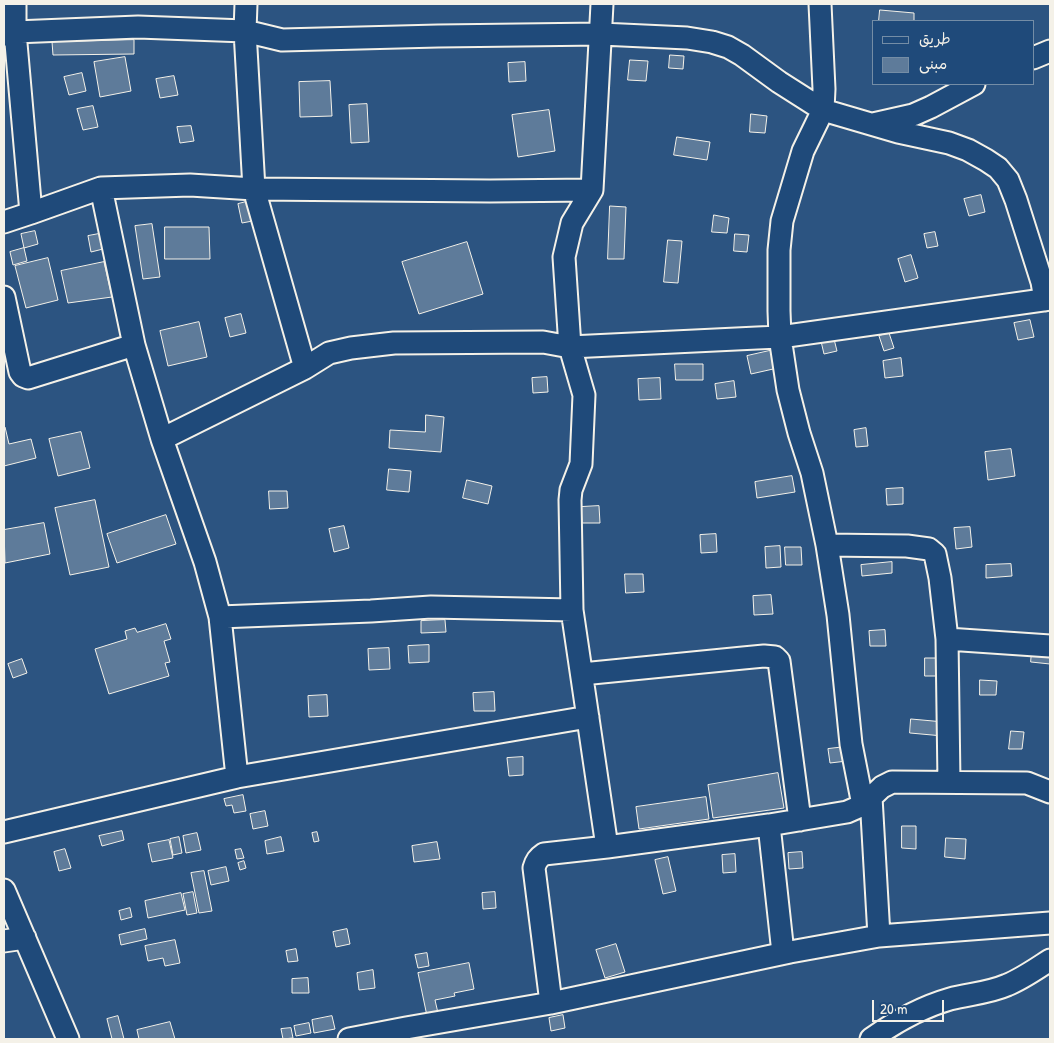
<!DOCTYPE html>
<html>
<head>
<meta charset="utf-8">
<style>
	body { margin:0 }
	#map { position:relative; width:1054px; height:1043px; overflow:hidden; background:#2c5481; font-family:"Patrick Hand","Playpen Sans Arabic",sans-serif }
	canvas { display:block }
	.frame { position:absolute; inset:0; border:5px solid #f4f1e8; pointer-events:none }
	.legend { position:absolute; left:872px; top:20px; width:162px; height:65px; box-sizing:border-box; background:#1f4a7a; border:1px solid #748da6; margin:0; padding:6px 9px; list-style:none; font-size:15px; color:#f4f1e8 }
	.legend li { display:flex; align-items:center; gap:10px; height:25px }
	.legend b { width:25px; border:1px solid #748da6 }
	.scale { position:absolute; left:872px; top:1000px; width:72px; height:22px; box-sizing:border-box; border:2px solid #f4f1e8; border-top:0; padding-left:6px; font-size:15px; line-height:18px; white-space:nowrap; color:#f4f1e8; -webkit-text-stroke:4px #1f4a7a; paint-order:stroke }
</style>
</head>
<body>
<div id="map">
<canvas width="1054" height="1043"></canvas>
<div class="frame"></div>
<ul class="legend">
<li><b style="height:6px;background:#1f4a7a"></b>طريق</li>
<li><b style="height:14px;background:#5e7b9a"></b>مبنى</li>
</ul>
<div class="scale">20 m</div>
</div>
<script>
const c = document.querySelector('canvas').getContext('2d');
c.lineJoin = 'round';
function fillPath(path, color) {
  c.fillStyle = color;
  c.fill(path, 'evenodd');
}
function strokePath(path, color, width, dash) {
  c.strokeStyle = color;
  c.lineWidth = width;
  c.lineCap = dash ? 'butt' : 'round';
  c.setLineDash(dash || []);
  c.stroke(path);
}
const building = new Path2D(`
	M880 10 914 13V21H879Z
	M134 40V54L53 55 52 42Z
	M670 55 684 56 683 69 669 68Z
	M125 57 131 91 100 97 94 62Z
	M630 60 648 61 646 81 628 80Z
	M525 62 526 81 509 82 508 63Z
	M82 73 86 91 69 95 64 77Z
	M174 76 178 95 160 98 156 79Z
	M330 81 332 116 300 117 299 82Z
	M367 104 369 142 351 143 349 105Z
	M93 106 98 127 83 130 77 109Z
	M549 110 555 151 518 157 512 115Z
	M751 114 767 116 765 133 750 132Z
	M191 126 194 141 180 143 177 127Z
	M677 137 710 142 707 160 674 155Z
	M981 195 985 212 969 216 964 199Z
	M254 200 258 220 242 223 238 204Z
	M610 206 626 207 624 259H608Z
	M714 215 729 218 727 233 712 232Z
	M152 224 160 277 143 279 135 226Z
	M165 227H209L210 259H165Z
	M35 231 38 244 24 248 21 234Z
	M935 232 938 246 927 248 924 234Z
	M104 233 107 248 91 252 88 236Z
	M735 234 749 235 747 252 734 251Z
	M668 240 682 241 678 283 664 282Z
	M467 242 483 294 419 314 402 262Z
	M24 248 27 261 13 265 10 252Z
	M911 255 918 278 905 282 898 259Z
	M48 258 58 300 26 308 15 266Z
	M104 262 112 297 68 303 61 271Z
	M241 314 246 333 230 337 225 318Z
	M1030 320 1034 337 1018 340 1014 323Z
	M199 322 207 357 168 366 160 331Z
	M889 333 894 348 884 351 879 336Z
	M833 335 837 351 824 354 820 337Z
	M778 349 782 367 751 374 747 356Z
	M901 358 903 376 885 378 883 361Z
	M675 364H703V380H676Z
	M547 377 548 392 533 393 532 378Z
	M660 378 661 399 639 400 638 379Z
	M734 381 736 397 717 399 715 384Z
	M426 415 444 417 441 452 389 448 390 430 425 432Z
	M4 427H5L9 444 31 439 36 458 4 466Z
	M866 428 868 446 856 447 854 430Z
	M81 432 90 468 58 476 49 439Z
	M1011 449 1015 476 988 480 985 452Z
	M389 469 411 471 409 492 387 490Z
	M792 476 795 492 757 498 755 482Z
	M467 480 492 486 488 504 463 498Z
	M903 488V504L887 505 886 489Z
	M269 491H287L288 508 270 509Z
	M95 500 109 567 70 575 55 508Z
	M599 506 600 523H582L581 507Z
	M166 515 176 544 117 563 107 534Z
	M44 523 50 554 5 563 4 530Z
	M344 526 349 548 334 552 329 529Z
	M970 527 972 547 956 549 954 528Z
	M716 534 717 552 701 553 700 535Z
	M780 546 781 567 766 568 765 547Z
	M785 547H801L802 565H786Z
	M892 562V573L862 576 861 565Z
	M1011 564 1012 576 986 578V565Z
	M625 574H643L644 592 626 593Z
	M771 595 773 614 754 615 753 596Z
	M445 620 446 632 421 633V621Z
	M166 624 171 639 164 641 170 662 165 663 169 676 109 694 95 649 127 639 125 631 135 628 137 632Z
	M885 630 886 646H870L869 631Z
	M429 645V662L409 663 408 646Z
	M389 648 390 669 369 670 368 649Z
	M1032 651 1050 653V664L1031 662Z
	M925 658H944V676H925Z
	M22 659 27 673 13 678 8 664Z
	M980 680 997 681 996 695H980Z
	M494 692 495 711H474L473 693Z
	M327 695 328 716 309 717 308 696Z
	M911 719 944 722 943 736 910 733Z
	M1011 731 1024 732 1022 749H1009Z
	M845 747 847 761 830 763 828 749Z
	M523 757V775L509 776 507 758Z
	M778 773 784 808 713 818 708 785Z
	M243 795 246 811 234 813 232 805 226 806 224 799Z
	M706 797 709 819 639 829 636 807Z
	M265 811 268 826 253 829 250 814Z
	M902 826H916V849L902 848Z
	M122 831 124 840 102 846 99 836Z
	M317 832 319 841 314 842 312 833Z
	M197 833 201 850 186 853 183 836Z
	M179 837 182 853 173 855 170 839Z
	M281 837 284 851 267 854 265 841Z
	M946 838 966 839 965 859 945 857Z
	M169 840 173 858 152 862 148 844Z
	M437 842 440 859 414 862 412 846Z
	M65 849 71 868 59 871 54 852Z
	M241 849 244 858 237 859 235 850Z
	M802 852 803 868 789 869 788 853Z
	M735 854 736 872 723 873 722 855Z
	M668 857 676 891 663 894 655 860Z
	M244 861 246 868 240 870 238 863Z
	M226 867 229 881 211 885 208 871Z
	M204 871 212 911 199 913 191 873Z
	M193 892 197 913 187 915 183 894Z
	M495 892 496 908 483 909 482 893Z
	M181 893 185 910 148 918 145 901Z
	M130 908 132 917 121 920 119 911Z
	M145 929 147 939 121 945 119 935Z
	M347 929 350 944 336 947 333 932Z
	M175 940 180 963 165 966 163 958 148 961 145 946Z
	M616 944 625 972 605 978 596 950Z
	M296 949 298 961 288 962 286 951Z
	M427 953 429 966 418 968 415 955Z
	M469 963 474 989 454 993 455 996 435 1000 438 1013 427 1016 418 973Z
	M373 970 375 988 359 990 357 973Z
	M308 978 309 993H292V979Z
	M563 1015 565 1028 551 1031 549 1018Z
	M118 1016 124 1039H112L107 1019Z
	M332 1016 335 1029 314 1033 312 1020Z
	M170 1022 175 1039H139L137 1030Z
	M309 1023 311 1033 296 1036 294 1026Z
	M291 1028 293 1038 283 1039 281 1029Z`);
fillPath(building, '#5e7b9a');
strokePath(building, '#f4f1e8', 1);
const street = new Path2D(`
	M602 4 592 190 572 223 564 257 570 347 584 395 581 464 571 490 570 500 572 610 607 847
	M820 4 824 89 823 110 803 151 782 221 779 250V311L780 337 788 390 799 433 812 473 827 545 838 615 851 744 863 805
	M4 35 15 32 138 27 245 31 282 40 438 36 601 34 687 38 712 42 728 47 742 55 779 82 823 110 898 132 949 143 968 150 986 160 998 168 1008 180 1016 200 1042 282 1045 300
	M1033 58 1050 51
	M873 124 913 115 931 107 974 84
	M101 188 134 345 162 439
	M31 213 101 188 190 185 254 189 490 191 592 190
	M4 222 31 213 15 32V4
	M4 297 20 372 23 376 28 378 134 345
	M305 368 329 353 351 348 394 343 543 342 570 347 757 338 780 337 1050 299
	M827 545 907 546 929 549 935 554 940 578 947 639 949 782
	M220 617 371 611 431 607 572 610
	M947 639 1050 646
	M582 674 743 658 764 656 775 657 779 661 800 820
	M237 777 220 617 205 562 162 439 305 368 254 189 245 31 246 4
	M871 797 879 936
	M769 825 783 953
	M4 832 237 777 588 717
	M4 890 68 1039
	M4 941 25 938
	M551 1003 534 868C536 861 538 858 544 854L607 847 769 825 847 812 863 805 882 787 892 782 1027 783 1050 792
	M349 1039 406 1028 551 1003 790 952 879 936 1050 923
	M871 1039C895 1022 922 1007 950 999 969 994 989 993 1007 985 1022 979 1036 969 1050 960`);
strokePath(street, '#f4f1e8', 25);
strokePath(street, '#1f4a7a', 21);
</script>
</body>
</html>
